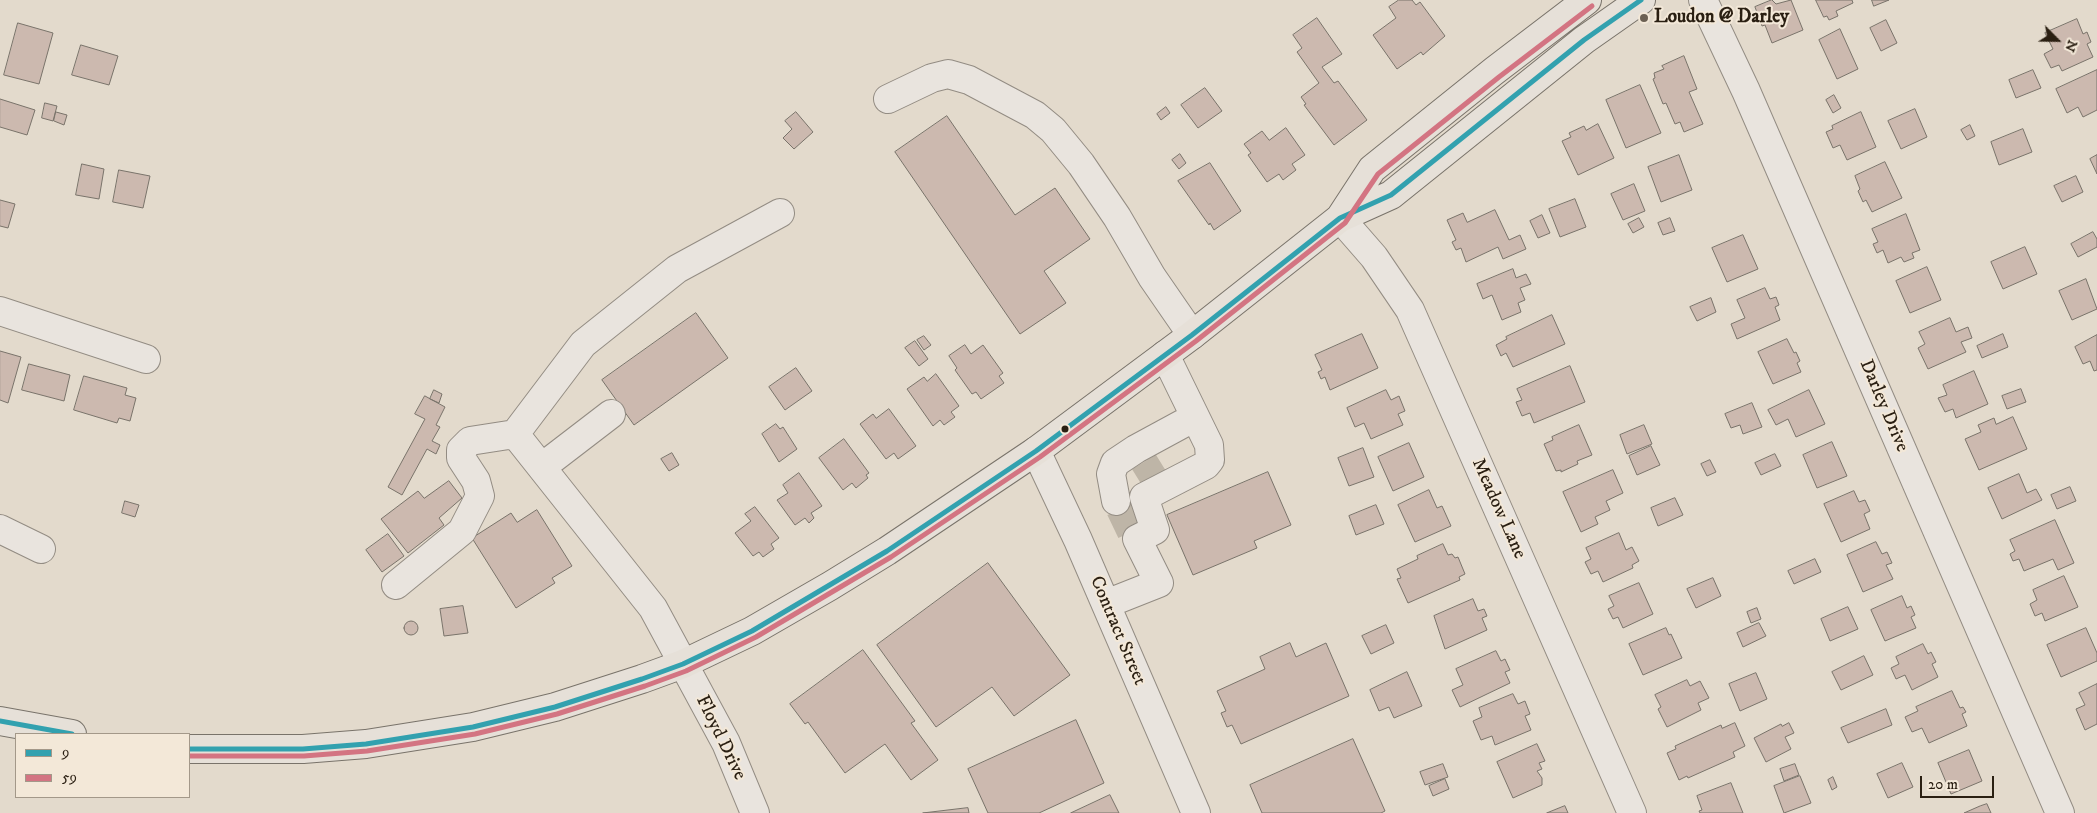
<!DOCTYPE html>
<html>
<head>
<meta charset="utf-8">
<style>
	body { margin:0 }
	#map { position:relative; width:2097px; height:813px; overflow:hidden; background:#e3dacc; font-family:"IM FELL DW Pica",serif }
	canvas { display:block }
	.legend { position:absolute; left:15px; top:733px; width:175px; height:65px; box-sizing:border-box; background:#f3e8d8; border:1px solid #a39889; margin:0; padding:6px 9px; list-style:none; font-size:15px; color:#2a1f12 }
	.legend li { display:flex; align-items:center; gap:10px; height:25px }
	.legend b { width:25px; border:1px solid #a39889 }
	.north { position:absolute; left:2032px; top:15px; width:50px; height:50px; -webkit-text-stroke:4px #f3e8d8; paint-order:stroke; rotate:113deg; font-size:14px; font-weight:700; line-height:20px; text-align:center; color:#2a1f12 }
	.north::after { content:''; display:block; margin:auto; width:18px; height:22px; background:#2a1f12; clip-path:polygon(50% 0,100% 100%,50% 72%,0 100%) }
	.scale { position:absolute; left:1920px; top:776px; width:74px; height:22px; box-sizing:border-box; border:2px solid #2a1f12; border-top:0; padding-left:6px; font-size:15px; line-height:18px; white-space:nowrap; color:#2a1f12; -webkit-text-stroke:4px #f3e8d8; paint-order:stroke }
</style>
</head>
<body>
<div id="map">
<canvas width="2097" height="813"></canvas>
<ul class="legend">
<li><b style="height:6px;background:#32a1af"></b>9</li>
<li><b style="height:6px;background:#d37482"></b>59</li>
</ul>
<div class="north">N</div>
<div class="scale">20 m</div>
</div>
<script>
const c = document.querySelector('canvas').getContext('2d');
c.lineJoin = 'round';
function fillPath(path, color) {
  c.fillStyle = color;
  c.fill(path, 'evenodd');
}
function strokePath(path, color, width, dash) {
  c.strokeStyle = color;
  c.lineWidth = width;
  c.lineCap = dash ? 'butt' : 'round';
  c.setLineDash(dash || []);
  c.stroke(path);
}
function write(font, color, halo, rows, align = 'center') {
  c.font = font + ' "IM FELL DW Pica",serif';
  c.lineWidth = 4;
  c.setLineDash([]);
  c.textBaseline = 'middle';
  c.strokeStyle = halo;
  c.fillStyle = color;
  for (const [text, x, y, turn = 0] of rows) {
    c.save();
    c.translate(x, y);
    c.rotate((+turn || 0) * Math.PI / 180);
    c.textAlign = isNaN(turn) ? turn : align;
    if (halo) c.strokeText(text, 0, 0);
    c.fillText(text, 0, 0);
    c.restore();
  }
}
const building = new Path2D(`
	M1399 0H1412L1416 5 1420 2 1445 36 1423 55 1421 52 1397 69 1373 35 1396 18 1389 7Z
	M1772 0 1776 4 1791 0 1803 30 1772 43 1765 25 1762 26 1755 7Z
	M1816 0H1852L1853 3 1836 11 1838 16 1829 20 1827 16 1824 17Z
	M1872 0H1889L1874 6Z
	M1317 18 1342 54 1322 67 1334 83 1338 81 1367 120 1334 145 1304 105 1306 104 1301 97 1319 83 1297 52 1302 48 1293 35Z
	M2077 19 2083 34 2087 32 2091 42 2087 44 2093 57 2062 71 2059 65 2051 68 2044 54 2053 49 2045 33Z
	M1886 20 1897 43 1881 51 1870 28Z
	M18 23 53 33 39 84 4 75Z
	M1840 29 1858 69 1837 79 1819 40Z
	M81 45 118 56 109 85 72 75Z
	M1684 56 1697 89 1689 92 1703 124 1684 132 1680 122 1675 124 1666 103 1663 104 1653 79 1655 78 1654 73 1664 69 1662 66Z
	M2033 70 2041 88 2016 98 2009 80Z
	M2097 70V110L2083 117 2078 107 2067 113 2056 89Z
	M1640 85 1661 133 1626 148 1606 100Z
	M1205 88 1222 111 1198 128 1181 105Z
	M1834 95 1841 108 1833 113 1826 100Z
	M0 99 35 110 27 135 0 127Z
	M45 103 57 106 53 121 42 118Z
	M1166 107 1170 113 1161 120 1157 114Z
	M1915 109 1927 137 1901 149 1888 121Z
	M56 112 67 115 64 125 54 121Z
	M796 112 813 132 794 149 783 138 792 129 785 121Z
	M1861 112 1876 147 1847 160 1840 145 1833 148 1826 132 1833 129 1832 126Z
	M947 116 1015 215 1055 188 1090 239 1044 271 1066 303 1020 334 895 152Z
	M1598 124 1614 158 1578 175 1562 141 1571 137 1569 133 1584 126 1586 130Z
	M1970 125 1975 136 1967 140 1961 130Z
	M1286 128 1305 155 1292 164 1296 170 1283 180 1279 174 1267 182 1248 155 1251 153 1244 144 1262 131 1269 140Z
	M2023 129 2032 152 1999 165 1991 142Z
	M1180 154 1186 163 1179 169 1172 160Z
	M1679 155 1692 190 1661 202 1648 167Z
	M2097 155V174L2090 159Z
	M1885 162 1902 198 1872 212 1866 200 1863 202 1858 191 1860 189 1855 176Z
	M1210 163 1241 211 1214 230 1210 223 1209 225 1178 181Z
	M82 164 104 169 99 199 76 195Z
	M119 170 150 176 143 208 113 202Z
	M2076 176 2083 192 2062 202 2054 186Z
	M1634 184 1645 211 1623 220 1611 194Z
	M1575 199 1586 227 1560 237 1549 209Z
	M0 200 15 204 8 228 0 226Z
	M1495 210 1509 240 1520 235 1526 249 1503 259 1498 247 1466 262 1461 248 1456 250 1452 242 1456 240 1447 220 1463 213 1467 222Z
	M1906 214 1920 250 1912 253 1914 258 1904 262 1901 257 1888 263 1883 250 1877 253 1873 244 1878 242 1872 229Z
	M1542 215 1550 233 1538 238 1530 221Z
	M1639 218 1644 227 1633 233 1628 224Z
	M1670 218 1675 231 1663 235 1658 223Z
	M2093 232 2097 239V247L2078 257 2071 244Z
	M1743 235 1758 269 1727 282 1712 248Z
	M2025 247 2037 274 2003 289 1991 262Z
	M1927 267 1941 300 1910 313 1896 281Z
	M1513 269 1516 278 1526 274 1531 284 1520 288 1525 300 1518 303 1521 312 1502 320 1492 295 1483 299 1477 284Z
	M2086 279 2097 309 2072 320 2059 291Z
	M1765 288 1770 299 1776 297 1779 305 1775 307 1780 320 1737 339 1731 324 1745 318 1737 300Z
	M1711 298 1716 312 1697 321 1690 307Z
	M696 313 728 358 634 425 602 380Z
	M1552 315 1565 344 1513 367 1506 353 1501 356 1496 345 1507 339 1506 337Z
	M1950 318 1956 332 1968 327 1972 338 1961 342 1966 352 1928 369 1918 348 1925 344 1919 332Z
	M1362 334 1378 368 1330 390 1325 377 1321 379 1318 372 1322 370 1315 355Z
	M2003 334 2008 347 1982 358 1977 346Z
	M2097 335V370L2094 371 2090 361 2083 364 2075 347Z
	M924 336 931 345 924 350 917 340Z
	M1787 339 1794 353 1796 352 1800 361 1797 363 1801 372 1773 384 1758 352Z
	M915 341 928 359 919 366 905 348Z
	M965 345 971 354 983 345 1003 373 999 376 1004 383 981 399 976 392 972 394 955 370 957 368 949 356Z
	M0 351 21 357 8 403 0 400Z
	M29 364 70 375 64 401 22 390Z
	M1570 366 1585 402 1534 423 1530 413 1522 416 1516 402 1522 400 1517 389Z
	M796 368 812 391 785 410 769 387Z
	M1974 371 1988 404 1956 418 1953 409 1945 412 1938 398 1947 395 1943 385Z
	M936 374 959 406 951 412 955 417 944 425 940 420 933 426 907 389 924 377 927 381Z
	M84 376 127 388 125 395 136 398 130 421 119 418 117 423 74 410Z
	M2021 389 2026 402 2007 409 2002 396Z
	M434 390 442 394 439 403 430 399Z
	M1386 390 1391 400 1399 396 1405 411 1398 414 1403 425 1371 439 1364 423 1355 427 1347 408Z
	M1809 390 1825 424 1796 437 1788 419 1776 425 1768 410Z
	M425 396 445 407 436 425 440 427 432 441 440 445 436 454 427 449 402 495 388 487 425 419 415 414Z
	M1752 403 1762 427 1743 434 1740 425 1731 428 1725 414Z
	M889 409 916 446 898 459 894 453 886 459 860 424 873 414 876 418Z
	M2013 417 2027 449 1979 470 1965 439 1981 432 1978 425 1994 418 1996 424Z
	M776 424 780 429 783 427 797 449 779 462 762 434Z
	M1579 425 1592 455 1577 461 1578 464 1561 472V470L1556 471 1544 444 1553 440 1552 437Z
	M1644 425 1652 444 1627 454 1620 435Z
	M844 439 869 473 866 475 868 478 856 488 852 483 843 490 819 458Z
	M1832 442 1847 476 1817 488 1803 455Z
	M1409 443 1424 477 1393 491 1378 457Z
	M1651 446 1660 465 1637 475 1629 456Z
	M1363 448 1374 477 1349 486 1338 458Z
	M672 453 679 465 669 471 661 459Z
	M1775 454 1781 466 1761 475 1755 463Z
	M1710 460 1716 472 1707 476 1701 464Z
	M1613 470 1623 493 1606 501 1610 510 1595 517 1598 524 1581 532 1563 492Z
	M1268 472 1291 525 1254 541 1257 548 1193 575 1167 515Z
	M799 473 822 506 811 513 814 518 809 523 805 518 795 525 777 500 788 493 783 485Z
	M2019 474 2027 493 2036 489 2042 500 2002 519 1988 488Z
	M449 481 462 498 439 518 444 525 408 553 381 519 418 491 424 498Z
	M2070 487 2076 501 2057 509 2051 495Z
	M1429 490 1437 508 1442 506 1451 526 1415 542 1398 505Z
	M1854 491 1859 502 1865 500 1870 511 1864 514 1870 529 1841 542 1824 504Z
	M1675 498 1683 515 1658 526 1651 508Z
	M125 501 139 505 135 517 122 513Z
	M1136 502 1147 525 1122 536 1111 513Z
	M1376 505 1384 524 1356 535 1349 516Z
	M755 507 779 538 771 544 774 549 763 557 759 552 753 556 735 533 751 521 745 514Z
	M537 510 572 566 552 578 555 583 516 608 472 538 511 513 517 522Z
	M2055 520 2074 563 2058 570 2053 559 2024 571 2019 559 2013 561 2010 554 2015 551 2010 540Z
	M1619 533 1626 550 1632 547 1639 561 1632 565 1633 568 1603 582 1598 571 1591 574 1585 562 1591 559 1586 548Z
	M388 534 404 556 382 572 366 550Z
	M1876 542 1882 554 1887 552 1892 563 1886 565 1893 579 1863 592 1847 555Z
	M1443 544 1448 555 1452 554 1455 558 1458 557 1465 574 1459 577 1460 580 1408 603 1397 579 1401 578 1397 569 1418 559 1417 556Z
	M1815 559 1821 572 1794 584 1788 571Z
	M988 563 1070 675 1014 716 992 687 936 727 877 645Z
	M2064 576 2078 607 2045 621 2042 613 2035 616 2030 604 2037 600 2033 590Z
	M1713 578 1721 596 1696 608 1687 589Z
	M1639 583 1653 614 1623 628 1618 617 1613 619 1608 609 1614 606 1609 596Z
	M1902 596 1907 608 1911 606 1915 615 1911 617 1916 628 1885 641 1871 610Z
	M1473 599 1478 611 1484 609 1487 616 1482 618 1487 630 1445 649 1434 616Z
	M463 606 468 633 444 636 440 609Z
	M1848 607 1858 629 1830 641 1821 619Z
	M1757 608 1761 619 1751 623 1747 612Z
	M404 628a7 7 0 1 1 14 0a7 7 0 1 1-14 0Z
	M1759 623 1766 636 1743 647 1737 633Z
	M1386 625 1394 643 1371 654 1362 636Z
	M1666 628 1669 635 1671 634 1682 658 1643 675 1629 644Z
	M2086 628 2097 653V661L2061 677 2047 645Z
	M1290 643 1296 657 1326 643 1349 696 1241 744 1232 725 1227 727 1221 713 1226 711 1217 691 1265 669 1260 657Z
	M1923 644 1928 654 1931 652 1936 662 1932 664 1938 677 1912 690 1905 675 1896 679 1891 668 1899 664 1896 657Z
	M863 650 915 721 911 723 938 760 911 780 885 744 845 773 808 722 805 724 790 704Z
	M1496 651 1501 661 1505 659 1510 670 1505 672 1510 683 1460 707 1452 690 1463 685 1456 669Z
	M1864 656 1873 675 1841 690 1832 672Z
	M1407 672 1422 706 1394 718 1389 707 1379 711 1370 690Z
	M1756 673 1767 699 1740 711 1729 684Z
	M1687 680 1690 686 1700 681 1709 698 1698 703 1701 710 1667 727 1658 709 1661 707 1655 695Z
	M2097 684V724L2085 730 2076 709 2085 705 2079 693Z
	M1952 691 1960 708 1963 707 1966 712 1962 714 1967 726 1929 743 1922 728 1912 732 1905 717 1918 711 1916 707Z
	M1513 694 1518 704 1525 701 1530 714 1525 716 1531 730 1495 745 1492 736 1481 740 1473 721 1482 717 1479 708Z
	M1886 709 1892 725 1848 743 1841 728Z
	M1076 720 1104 783 1039 813H988L968 769Z
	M1735 723 1745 746 1733 752 1735 757 1688 778 1687 776 1679 780 1667 753 1676 749 1675 746 1721 725 1722 728Z
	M1789 723 1794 733 1785 737 1791 749 1766 762 1754 738 1781 724 1782 726Z
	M1353 739 1385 811 1381 813H1262L1250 785Z
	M1537 744 1545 761 1539 763 1542 769 1537 771 1542 778V785L1513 798 1497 762Z
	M1969 750 1982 781 1951 794 1938 763Z
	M1902 763 1913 787 1888 798 1877 774Z
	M1443 764 1448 777 1425 785 1420 772Z
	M1795 764 1799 775 1784 781 1780 769Z
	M1800 776 1811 803 1784 813 1774 786Z
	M1833 777 1837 787 1832 790 1828 780Z
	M1445 779 1449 789 1433 796 1429 786Z
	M1731 783 1743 813H1700L1699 811 1702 810 1697 796Z
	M1110 795 1119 813H1071Z
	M1987 804 1991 813H1964L1980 806Z
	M1565 806 1568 813H1547Z
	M968 808 969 813H923Z`);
fillPath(building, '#ccb9af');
strokePath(building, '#79736a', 1);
strokePath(new Path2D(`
	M1144 462 1157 483
	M1120 509 1131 532`), '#beb5a7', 28, [28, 14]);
const minor = new Path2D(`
	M1703 0 1746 91 2060 813
	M888 99 932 78 948 74 969 80 1035 115 1053 130 1081 164 1117 217 1152 277 1192 335
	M1340 218 1374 257 1410 310 1632 813
	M0 311 146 359
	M1036 451 1078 540 1196 813
	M542 467 611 414
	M1116 501 1111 474 1115 463 1136 449 1195 417
	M0 529 41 549
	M396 585 462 531 480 496 476 481 461 458V450L470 441 515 434
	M1106 604 1159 583 1137 539 1155 530 1144 497 1206 465 1210 460 1209 445 1165 355
	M755 813 726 743 653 608 515 434 583 344 677 269 780 213`);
const major = new Path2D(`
	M1340 218 1372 169 1494 71 1587 0
	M0 721 72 734
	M189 749H303L366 744 473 727 555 707 642 679 683 664 752 631 830 586 887 551 1036 451 1192 335 1340 218 1391 195 1584 40 1641 0`);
strokePath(minor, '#938c83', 30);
strokePath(major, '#79736a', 30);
strokePath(minor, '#e9e4de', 28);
strokePath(major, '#e6e0d8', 28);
strokePath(new Path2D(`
	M0 721 72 734
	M189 749H303L366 744 473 727 555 707 642 679 683 664 752 631 887 551 1036 451 1192 335 1340 218 1391 195 1584 40 1641 0`), '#32a1af', 5);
strokePath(new Path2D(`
	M189 756H304L367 751 475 734 557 714 645 686 686 671 756 637 891 557 1040 457 1196 341 1345 223 1378 174 1499 77 1592 6`), '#d37482', 5);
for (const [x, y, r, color] of [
	[1644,18,5,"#6b6053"],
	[1065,429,4.5,"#2a1f12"]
]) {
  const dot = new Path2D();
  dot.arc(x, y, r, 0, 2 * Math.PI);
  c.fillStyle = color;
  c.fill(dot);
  strokePath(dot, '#f3e8d8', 2);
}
write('bold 19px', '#2a1f12', '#f3e8d8', [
	["Loudon @ Darley",1654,18]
], 'left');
write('19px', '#2a1f12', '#f3e8d8', [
	["Darley Drive",1883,406,67],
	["Meadow Lane",1498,509,66],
	["Contract Street",1117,631,67],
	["Floyd Drive",720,738,64]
]);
</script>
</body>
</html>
